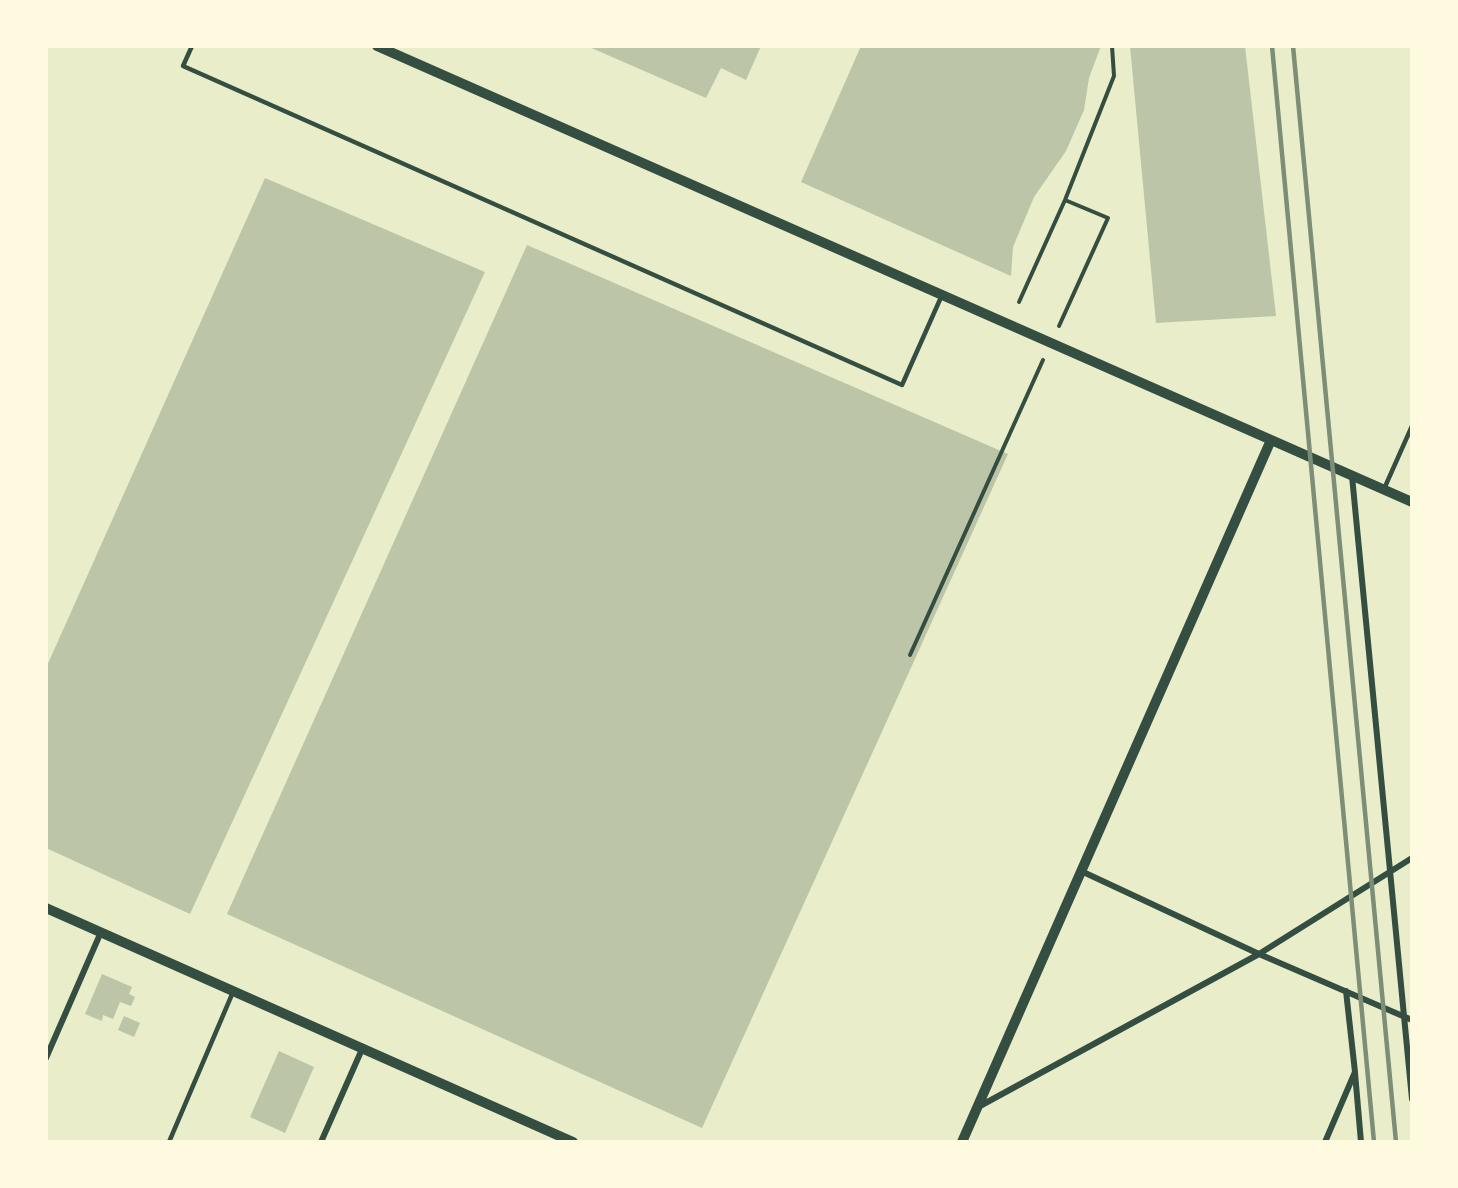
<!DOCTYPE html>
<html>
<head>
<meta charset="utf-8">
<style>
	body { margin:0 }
	#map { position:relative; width:1458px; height:1188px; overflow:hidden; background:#e9edc9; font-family:"Exo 2",sans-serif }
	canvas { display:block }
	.frame { position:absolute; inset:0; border:48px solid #fefae0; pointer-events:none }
</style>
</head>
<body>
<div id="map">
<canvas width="1458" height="1188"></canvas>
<div class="frame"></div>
</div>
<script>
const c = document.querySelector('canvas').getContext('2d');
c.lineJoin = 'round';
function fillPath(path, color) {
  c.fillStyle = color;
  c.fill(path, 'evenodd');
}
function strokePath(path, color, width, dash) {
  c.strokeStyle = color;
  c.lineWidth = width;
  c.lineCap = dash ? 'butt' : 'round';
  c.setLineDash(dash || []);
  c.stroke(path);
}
fillPath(new Path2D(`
	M587 46H761L746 80 721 68 706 98Z
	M861 46H1101L1089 78 1084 110 1066 151 1034 197 1013 247 1011 276 801 182Z
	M1130 46H1245L1276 316 1156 323Z
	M265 178 485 272 190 914 46 848V668Z
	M527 245 1008 454 702 1128 227 914Z
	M102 974 132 987 129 994 135 997 131 1006 120 1002 113 1019 103 1015 102 1021 85 1014Z
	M124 1016 140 1023 134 1037 118 1030Z
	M279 1051 314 1067 285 1133 250 1117Z`), '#bcc5a7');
strokePath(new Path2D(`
	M1019 302 1065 200 1114 76 1112 46
	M1059 326 1108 218 1065 200
	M910 655 1043 360`), '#344e41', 4);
strokePath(new Path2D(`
	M192 46 183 66 902 385 942 295
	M1384 489 1412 426
	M169 1142 233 992`), '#344e41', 4.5);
strokePath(new Path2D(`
	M1352 476 1412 1099
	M1081 871 1259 954 1412 1020
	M46 1058 101 932
	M1355 1073 1361 1142
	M980 1106 1259 954 1412 858
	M321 1142 363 1047
	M1325 1142 1355 1072 1346 991`), '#344e41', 6);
strokePath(new Path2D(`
	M377 46 1412 502
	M46 908 573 1142
	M962 1142 1271 440`), '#344e41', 10);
strokePath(new Path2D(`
	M1272 46 1374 1142
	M1293 46 1396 1142`), '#7c8e77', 4.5);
</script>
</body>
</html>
